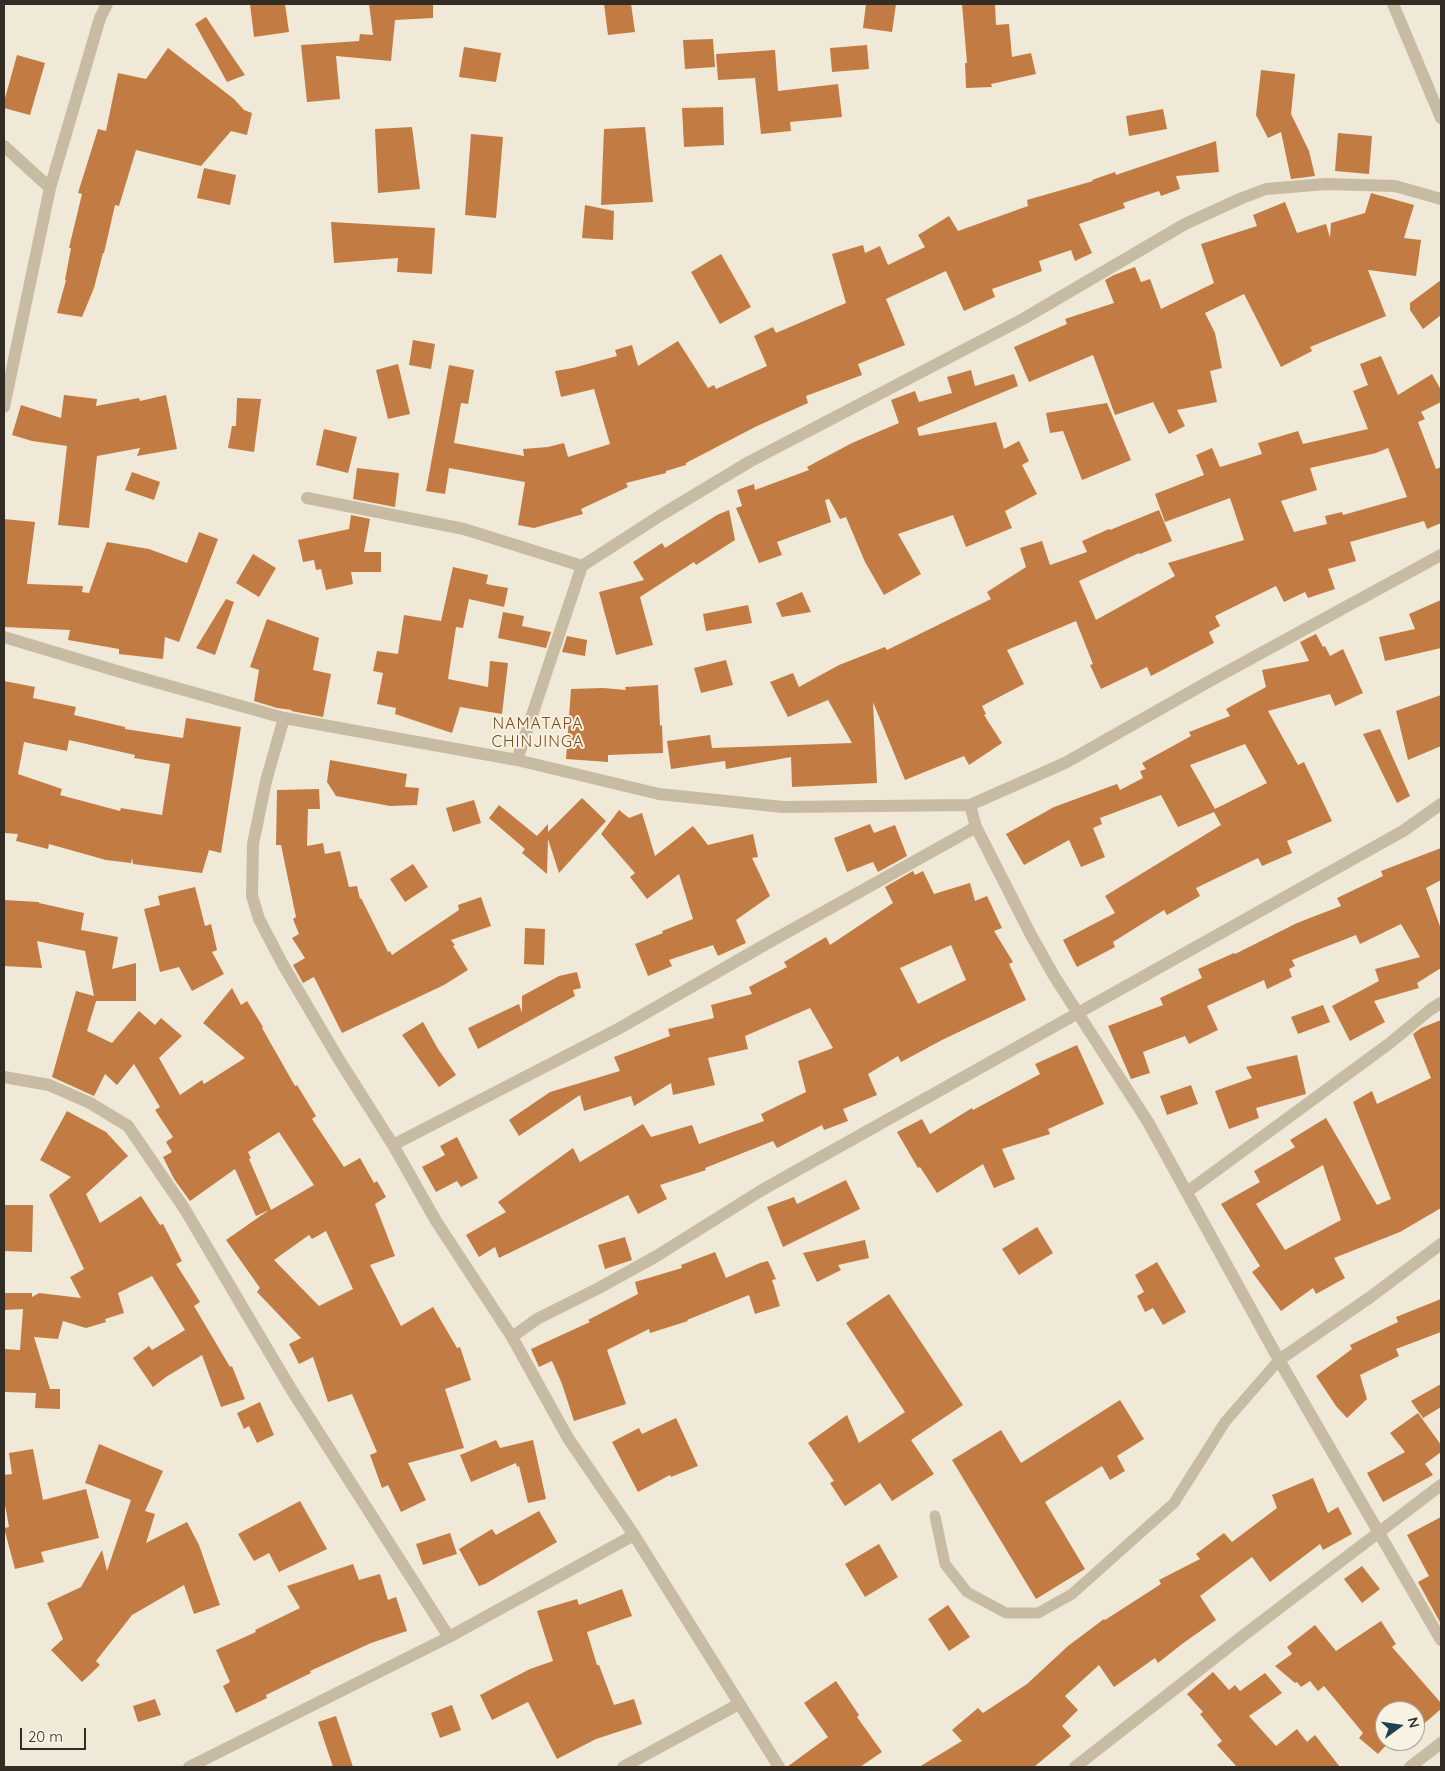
<!DOCTYPE html>
<html>
<head>
<meta charset="utf-8">
<style>
	body { margin:0 }
	#map { position:relative; width:1445px; height:1771px; overflow:hidden; background:#f0e9d7; font-family:Quicksand,sans-serif }
	canvas { display:block }
	.frame { position:absolute; inset:0; border:5px solid #322c25; pointer-events:none }
	.north { position:absolute; left:1375px; top:1701px; width:50px; height:50px; box-sizing:border-box; background:#f8f2e2; border:1px solid #a9a396; border-radius:50%; rotate:76deg; font-size:14px; font-weight:700; line-height:20px; text-align:center; color:#322c25 }
	.north::after { content:''; display:block; margin:auto; width:18px; height:22px; background:#1c4352; clip-path:polygon(50% 0,100% 100%,50% 72%,0 100%) }
	.scale { position:absolute; left:20px; top:1728px; width:66px; height:22px; box-sizing:border-box; border:2px solid #322c25; border-top:0; padding-left:6px; font-size:15px; line-height:18px; white-space:nowrap; color:#322c25; -webkit-text-stroke:4px #f8f2e2; paint-order:stroke }
</style>
</head>
<body>
<div id="map">
<canvas width="1445" height="1771"></canvas>
<div class="frame"></div>
<div class="north">N</div>
<div class="scale">20 m</div>
</div>
<script>
const c = document.querySelector('canvas').getContext('2d');
c.lineJoin = 'round';
function fillPath(path, color) {
  c.fillStyle = color;
  c.fill(path, 'evenodd');
}
function strokePath(path, color, width, dash) {
  c.strokeStyle = color;
  c.lineWidth = width;
  c.lineCap = dash ? 'butt' : 'round';
  c.setLineDash(dash || []);
  c.stroke(path);
}
function write(font, color, halo, rows, align = 'center') {
  c.font = font + ' Quicksand,sans-serif';
  c.lineWidth = 4;
  c.setLineDash([]);
  c.textBaseline = 'middle';
  c.strokeStyle = halo;
  c.fillStyle = color;
  for (const [text, x, y, turn = 0] of rows) {
    c.save();
    c.translate(x, y);
    c.rotate((+turn || 0) * Math.PI / 180);
    c.textAlign = isNaN(turn) ? turn : align;
    if (halo) c.strokeText(text, 0, 0);
    c.fillText(text, 0, 0);
    c.restore();
  }
}
fillPath(new Path2D(`
	M250 4H285L289 32 254 37Z
	M369 4H433V18L395 20 391 61 336 56 340 99 307 102 301 45 359 41 360 34 373 35Z
	M604 4H631L635 32 608 35Z
	M866 4H896L892 32 863 28Z
	M962 4H995L996 25 1009 24 1012 57 1031 53 1036 74 991 84 992 87 966 88 965 63H967Z
	M206 17 230 53 245 75 227 82 195 24Z
	M713 39 715 67 685 69 683 40Z
	M867 45 869 69 832 72 830 48Z
	M464 47 501 53 496 82 459 77Z
	M168 48 234 99 244 110 252 113 247 135 231 131 201 166 136 150 119 206 115 205 104 253H103L94 288 82 317 57 313 66 280H65L71 248H69L82 194 78 193 98 129 106 131 118 73 146 79Z
	M775 50 778 91 838 84 842 117 790 122 791 131 761 134 755 78 718 80 716 54Z
	M17 55 45 63 30 115 4 108V102Z
	M1261 70 1295 74 1291 114 1309 151 1315 176 1291 179 1281 132 1268 138 1256 115Z
	M723 107 724 145 684 147 682 108Z
	M1163 109 1167 129 1129 136 1126 116Z
	M412 127 420 189 378 193 375 129Z
	M645 127 653 202 601 205 604 129Z
	M1338 133 1372 136 1369 174 1335 171Z
	M471 134 503 137 496 218 465 215Z
	M1216 141 1219 172 1176 176 1180 189 1161 196 1159 191 1123 203 1125 208 1079 224 1092 253 1075 261 1071 250 1039 261 1042 271 992 289 995 297 964 311 946 271 886 299 905 345 858 364 862 375 806 396 808 403 755 427 686 463V465L666 471V473L626 483 628 487 581 509 583 514 534 528 518 525 525 482 449 468 445 494 426 491 449 365 474 370 468 404 461 403 454 443 524 456 523 449 548 447 564 443 568 457 610 444 594 389 561 397 555 371 573 368 617 356 615 350 632 345 638 366 678 341 708 388 714 385 716 389 767 366 754 336 773 327 776 333 846 303 832 254 863 245 865 253 880 246 888 265 925 247 918 235 949 216 958 231 1028 206 1027 200 1093 181 1092 180 1115 172 1116 175Z
	M204 168 236 175 230 205 197 198Z
	M1371 193 1414 205 1404 238 1421 240 1416 276 1368 270 1386 316 1310 347 1312 351 1281 367 1244 294 1205 313 1215 333 1222 368 1210 371 1217 402 1177 410 1185 426 1169 434 1153 402 1115 415 1093 355 1029 382 1014 347 1067 324 1065 319 1114 303 1105 280 1114 275 1135 267 1141 282 1150 279 1161 309 1214 283 1201 244 1257 226 1253 215 1285 202 1297 233 1326 224 1330 238 1331 223 1365 213Z
	M585 205 614 211 613 240 582 238Z
	M331 222 435 228 432 274 397 272 398 258 334 263Z
	M721 254 751 307 720 324 691 272Z
	M1441 280V315L1423 329 1410 310V303Z
	M413 340 435 344 431 369 409 365Z
	M1381 356 1398 395 1432 374 1441 390V402L1421 412 1425 419 1418 422 1436 469 1441 467V523L1427 529 1424 521 1350 542 1356 561 1328 569 1335 589 1308 598 1305 592 1284 602 1276 586 1215 616 1220 626 1209 632 1214 643 1151 676 1147 667 1101 689 1090 665 1093 664 1076 621 1007 650 1024 684 982 706 986 714 984 715 1002 743 969 765 964 756 905 780 873 702 877 783 792 787 791 757 726 769 725 761 671 769 667 741 710 735 712 748 852 743 828 700 788 717 770 682 793 673 799 687 839 665 885 647 887 650 991 599 987 592 1026 567 1020 548 1042 541 1050 565 1087 552 1082 541 1109 529 1110 530 1159 510 1172 541 1140 554 1139 553 1079 581 1096 620 1175 576 1168 563 1244 540 1230 498 1165 522 1155 494 1204 475 1196 455 1212 448 1220 467 1262 454 1258 443 1298 431 1303 444 1368 429 1353 391 1368 385 1360 364ZM1388 448 1407 497 1343 515 1342 512 1325 516 1327 524 1294 532 1281 501 1317 490 1310 468 1376 453Z
	M398 364 410 414 388 419 376 370Z
	M971 370 975 386 1014 374 1018 386 917 428 919 436 996 422 1004 449 1019 441 1029 461 1022 465 1037 494 1005 511 1012 528 966 547 953 515 898 534 921 574 884 595 865 562 846 517 840 519 829 499 825 500 831 522 777 542 782 555 759 563 736 508 742 506 737 490 754 484 755 490 809 470 807 467 852 443 899 423 891 400 915 391 919 402 952 393 947 377Z
	M64 395 97 399 96 406 139 398 140 401 166 395 177 449 137 456 140 448 97 456 89 528 58 525 67 446 32 441 12 435 21 405 61 418Z
	M237 398 261 399 254 452 228 448 232 426H236Z
	M1107 403 1131 460 1082 480 1063 431 1050 433 1046 413Z
	M324 429 357 437 348 473 316 465Z
	M357 468 399 473 395 507 353 499Z
	M132 472 160 482 154 500 125 490Z
	M729 510 735 540 696 565 694 562 640 597 653 645 616 655 599 592 644 580 633 562 662 543 665 548 717 515Z
	M351 515 370 519 364 552H381V572H351L353 584 326 590 321 569 316 570 314 560 303 562 298 540 349 529Z
	M4 519 35 522 27 584 83 586 82 592 89 593 107 542 149 549 187 563 199 532 218 539 179 642 165 637 163 659 119 654V649L68 640 70 630 4 627Z
	M253 554 276 568 259 597 236 583Z
	M453 567 488 575 486 584 508 588 504 607 469 599 463 628 456 627 448 679 488 687 490 661 508 663 502 714 460 707 452 733 395 714 396 708 377 704 383 673 373 671 377 651 398 654 404 615 441 621Z
	M802 592 811 612 782 617 776 603Z
	M226 599 234 602 215 655 196 648Z
	M1441 600V648L1385 661 1379 637 1415 629 1409 614Z
	M748 605 752 623 706 631 703 614Z
	M503 612 524 616 522 626 551 632 546 648 498 638Z
	M267 619 319 638 313 670 331 674 323 717 291 711 292 710 277 708 254 701 259 670 250 667Z
	M1316 634 1323 647 1325 646 1330 656 1343 649 1363 693 1335 706 1330 694 1268 711 1298 765 1304 762 1332 821 1287 841 1292 853 1262 866 1258 858 1196 888 1200 896 1167 915 1164 910 1113 942 1115 947 1077 967 1063 940 1115 913 1105 896 1221 825 1214 812 1178 827 1161 795 1100 818 1102 824 1093 828 1105 857 1081 867 1069 840 1024 865 1006 834 1054 807 1117 784 1120 790 1143 778 1140 771 1146 769 1142 763 1191 736 1189 732 1230 716 1226 709 1266 687 1262 670 1309 661 1300 642ZM1245 744 1267 783 1215 809 1190 765Z
	M567 636 587 640 585 656 562 652Z
	M726 660 733 685 701 693 694 668Z
	M4 681 35 687 33 698 76 707 74 715 125 727V729L183 738 186 718 241 727 221 853 209 850 202 873 133 864 132 858 131 863 106 860 49 844 48 849 16 841 18 834 4 833ZM69 740 135 755 134 758 170 764 162 815 121 808 120 811 60 795 62 789 18 774 24 742 67 751Z
	M658 685 660 726 662 725 663 753 608 755V762L566 759 571 689 603 688 626 690 625 687Z
	M1441 695V746L1408 760 1396 711Z
	M1380 729 1410 796 1397 803 1363 734Z
	M330 760 407 774 405 787 419 788 417 805 390 806 336 796 327 782Z
	M319 789 320 809H308L307 846 323 843 325 854 340 851 349 887 357 886 360 899 361 898 388 952 390 951 392 955 459 910 458 905 481 897 491 926 451 940 455 945 453 946 468 970 444 985 342 1033 314 977 303 983 293 965 305 958 292 938 299 934 293 919 296 917 281 845H276L277 790Z
	M582 798 606 821 559 873 548 839 547 874 522 853 525 849 489 818 499 805 537 836 548 824V832Z
	M474 800 481 823 453 832 446 808Z
	M619 810 629 818 642 813 655 856 693 826 708 845 753 834 758 857 752 858 770 896 736 920 746 943 718 956 713 945 669 960 672 966 648 976 635 944 663 933 662 931 693 919 679 874 647 899 630 877 635 873 601 834Z
	M870 824 874 833 895 825 907 856 878 872 873 862 847 872 834 838Z
	M1441 848V880L1426 888 1441 929V968L1417 983 1419 988 1374 1001 1385 1022 1350 1041 1332 1006 1379 981 1375 969 1420 957 1401 924 1360 944 1356 935 1292 960 1295 966 1289 969 1292 977 1267 989 1264 980 1207 1006 1218 1030 1189 1044 1185 1036 1143 1052 1150 1073 1131 1079 1108 1026 1163 1005 1160 998 1202 978 1198 969 1234 953 1235 954 1297 923 1341 906 1337 898 1383 876 1381 871Z
	M413 864 428 887 405 902 390 879Z
	M913 871 915 875 923 871 934 894 970 883 975 901 987 896 1002 928 994 931 1013 962 1009 964 1026 1000 942 1040 901 1062 898 1056 868 1074 877 1095 843 1109 848 1121 824 1130 822 1125 777 1148 773 1141 705 1168 706 1170 660 1185 667 1199 638 1214 628 1195 499 1258 495 1247 479 1257 466 1235 506 1212 498 1202 573 1148 580 1162 643 1124 651 1137 692 1125 699 1144 764 1121 761 1114 806 1092 798 1061 833 1048 810 1008 745 1036 748 1049 708 1058 715 1085 673 1095 671 1083 634 1106 631 1096 584 1111 580 1095 519 1136 509 1120 550 1092 620 1071 614 1057 670 1036 668 1029 714 1018 711 1005 752 994 749 987 787 967 784 962 826 937 830 945 893 903 885 887ZM951 945 966 980 918 1004 900 968Z
	M195 887 205 926 211 924 217 950 212 952 224 974 192 991 179 967 160 972 144 909 160 905 158 896Z
	M4 900 39 902V903L84 913 81 930 118 937 112 969 136 963V1001H96L87 1031 112 1043 139 1011 155 1025 161 1018 182 1036 159 1058 180 1095 202 1080 204 1084 245 1058 203 1023 232 988 241 1005 247 1001 263 1027 262 1028 295 1086 297 1085 316 1116 312 1119 344 1167 360 1158 374 1183 377 1181 386 1197 375 1204 395 1256 370 1265 401 1326 433 1307 457 1348 460 1347 471 1380 445 1389 464 1448 408 1463 426 1500 401 1512 388 1485 382 1488 370 1455 377 1452 352 1394 328 1402 313 1357 299 1364 289 1344 301 1338 257 1292 260 1288 226 1240 269 1210 256 1216 235 1169 190 1201 174 1179 163 1157 172 1152 166 1142 173 1137 155 1110 160 1107 134 1064 117 1085 105 1074 94 1096 52 1077 76 991 94 996 85 951 37 941 42 968 4 966ZM279 1132 314 1185 271 1210 249 1159 251 1158 248 1152ZM326 1231 353 1289 319 1306 274 1260 309 1235 312 1239Z
	M525 928 545 929 544 965 524 964Z
	M577 972 581 988 573 990 575 996 478 1049 468 1028 519 1004 522 1013V996L559 976Z
	M1323 1005 1330 1022 1298 1034 1291 1017Z
	M1441 1020V1208L1400 1232 1334 1258 1345 1278 1316 1294 1313 1288 1281 1311 1252 1272 1260 1266 1221 1204 1260 1182 1254 1171 1295 1147 1290 1140 1326 1118 1377 1205 1391 1199 1353 1102 1372 1091 1377 1104 1431 1078 1413 1034 1421 1028ZM1323 1165 1341 1220 1285 1250 1256 1204Z
	M423 1022 438 1049 456 1075 439 1087 402 1035Z
	M1077 1045 1104 1104 1048 1129 1050 1134 1002 1149 1015 1179 994 1188 983 1164 937 1193 920 1167 918 1168 897 1132 922 1119 930 1134 972 1108 973 1110 1040 1074 1035 1064Z
	M1297 1055 1306 1094 1256 1108 1259 1118 1229 1129 1215 1091 1252 1078 1246 1067Z
	M1191 1085 1198 1104 1167 1115 1160 1096Z
	M67 1111 106 1132 128 1156 86 1194 100 1223 141 1196 160 1225 163 1224 182 1261 176 1264 200 1302 194 1306 230 1367 232 1366 245 1399 221 1407 202 1355 166 1377 153 1387 133 1358 149 1346 152 1350 185 1330 152 1276 118 1293 124 1313 105 1319 106 1322 86 1328 63 1321 58 1339 34 1337 50 1389H60V1409L35 1408 36 1393 4 1392V1349L20 1350 23 1309 4 1310V1293H32V1297L39 1293 81 1298 70 1277 84 1269 49 1195 71 1177 40 1160Z
	M457 1137 478 1178 461 1187 457 1181 436 1192 422 1167 445 1155 440 1146Z
	M846 1180 860 1209 783 1247 767 1207 794 1197 797 1204Z
	M4 1205H33L32 1252 4 1251Z
	M1037 1227 1053 1253 1019 1275 1002 1249Z
	M625 1237 632 1260 605 1269 598 1245Z
	M865 1240 869 1258 838 1265 841 1270 817 1282 803 1253Z
	M715 1252 726 1278 760 1263 768 1261 776 1279 772 1280 780 1306 755 1314 749 1295 687 1320 688 1321 650 1333 649 1329 607 1350 626 1404 574 1421 562 1384 552 1361 539 1367 531 1349 590 1322 588 1320 638 1294 635 1282 682 1268 681 1265Z
	M1157 1262 1186 1312 1163 1325 1153 1308 1145 1312 1137 1296 1144 1292 1135 1275Z
	M889 1294 963 1405 911 1440 934 1474 892 1501 880 1483 845 1506 830 1483 834 1481 808 1443 847 1415 859 1443 905 1412 846 1323Z
	M1441 1299V1332L1396 1349 1399 1356 1360 1375 1367 1399 1347 1418 1336 1406 1316 1376 1352 1349 1350 1345 1398 1322 1396 1317Z
	M1441 1384V1407L1423 1418 1411 1401Z
	M1120 1400 1144 1439 1117 1456 1125 1471 1110 1480 1102 1466 1045 1502 1085 1569 1036 1599 952 1460 1001 1430 1021 1463Z
	M260 1402 274 1435 257 1443 249 1426 244 1429 237 1413Z
	M1418 1413 1441 1445V1452L1425 1464 1433 1475 1383 1502 1367 1473 1405 1452 1390 1433Z
	M676 1418 698 1466 671 1477 670 1475 638 1492 612 1442 639 1428 642 1434Z
	M496 1440 500 1448 533 1440 546 1499 528 1503 519 1466 517 1467 516 1463 471 1482 460 1455Z
	M99 1444 163 1471 145 1511 155 1514 146 1543 187 1522 199 1545 220 1605 194 1614 184 1585 132 1615 96 1661 100 1665 82 1682 51 1650 63 1639 47 1603 81 1587 102 1550 107 1571 131 1500 85 1483Z
	M33 1449 43 1500 86 1489 99 1538 41 1552 44 1562 15 1569 4 1528 9 1527 4 1499V1475L12 1474 9 1453Z
	M1313 1478 1328 1513 1338 1507 1352 1534 1323 1550 1320 1544 1270 1582 1252 1557 1200 1596 1216 1620 1182 1644 1158 1663 1155 1658 1114 1687 1099 1665 1065 1696 1078 1710 1062 1726 1071 1736 1034 1767H919L962 1741 952 1730 978 1708 983 1713 1027 1684 1068 1646 1104 1619 1105 1620 1161 1584 1159 1580 1200 1559 1196 1554 1224 1533 1232 1542 1277 1508 1272 1495Z
	M300 1501 327 1549 279 1572 269 1553 254 1561 238 1534Z
	M539 1511 557 1542 485 1584 479 1586 459 1549 492 1529 496 1535Z
	M1441 1517V1624L1418 1582 1429 1576 1407 1535Z
	M450 1533 457 1554 423 1565 416 1544Z
	M879 1544 898 1577 865 1597 845 1564Z
	M353 1564 359 1580 380 1574 388 1600 396 1597 407 1631 371 1643 310 1671 311 1673 266 1695 267 1698 236 1713 223 1686 230 1682 216 1650 256 1632 255 1630 300 1608 287 1586Z
	M1362 1566 1380 1589 1362 1603 1344 1579Z
	M622 1589 632 1616 587 1632 597 1665H599L614 1705 634 1699 642 1724 596 1739 557 1759 528 1702 492 1720 480 1695 530 1669 553 1661 537 1611 577 1599 579 1605Z
	M948 1605 970 1637 949 1651 928 1619Z
	M1381 1621 1396 1644 1392 1647 1441 1703V1709L1419 1728 1415 1723V1711H1385V1741H1390L1378 1754 1359 1738 1363 1733 1324 1686 1318 1691 1310 1681 1301 1687 1297 1682 1295 1683 1275 1666 1292 1654 1287 1647 1315 1625 1336 1651Z
	M1213 1672 1229 1690 1235 1685 1240 1691 1265 1673 1282 1693 1249 1716 1276 1746 1297 1729 1307 1742 1315 1735 1340 1767H1237L1217 1745 1222 1741 1200 1714 1203 1712 1187 1694Z
	M836 1681 859 1715 857 1717 882 1752 860 1767H787L828 1737 804 1703Z
	M155 1699 161 1715 138 1722 133 1706Z
	M452 1705 461 1730 440 1738 431 1713Z
	M336 1716 353 1767H333L318 1722Z`), '#c27b42');
strokePath(new Path2D(`
	M935 1516 945 1564 967 1592 1006 1613H1038L1072 1594 1174 1503 1225 1422 1279 1360`), '#c7bba3', 11);
strokePath(new Path2D(`
	M1393 4 1441 118
	M4 146 50 188
	M4 407 50 188 100 18 107 4
	M307 498 464 529 582 566
	M4 637 127 674 284 718 517 760 659 794 783 807 970 805 1065 763 1208 682 1441 555
	M284 718 266 781 253 844 252 896 259 919 282 963 338 1058 393 1145 436 1221 512 1337 568 1438 634 1535 779 1767
	M517 760 582 566 661 515 749 462 1023 319 1185 224 1242 198 1266 189 1326 184 1395 186 1441 199
	M970 805 976 827 1031 935 1054 976 1148 1122 1279 1360 1441 1640
	M4 1077 49 1085 90 1103 128 1126 184 1208 291 1389 449 1637
	M393 1145 618 1029 775 939 976 827
	M1187 1192 1390 1043 1431 1009 1441 1003
	M512 1337 537 1319 597 1289 655 1257 762 1190 1403 831 1441 804
	M1279 1360 1369 1298 1441 1244
	M189 1767 449 1637 634 1535
	M623 1767 739 1704
	M1075 1767 1244 1635 1441 1485
	M1410 1767 1441 1743`), '#c7bba3', 12);
c.letterSpacing = '1px';
write('16px', '#7e4a21', '#f8f2e2', [
	["NAMATAPA",538,724],
	["CHINJINGA",538,742]
]);
c.letterSpacing = '0px';
</script>
</body>
</html>
